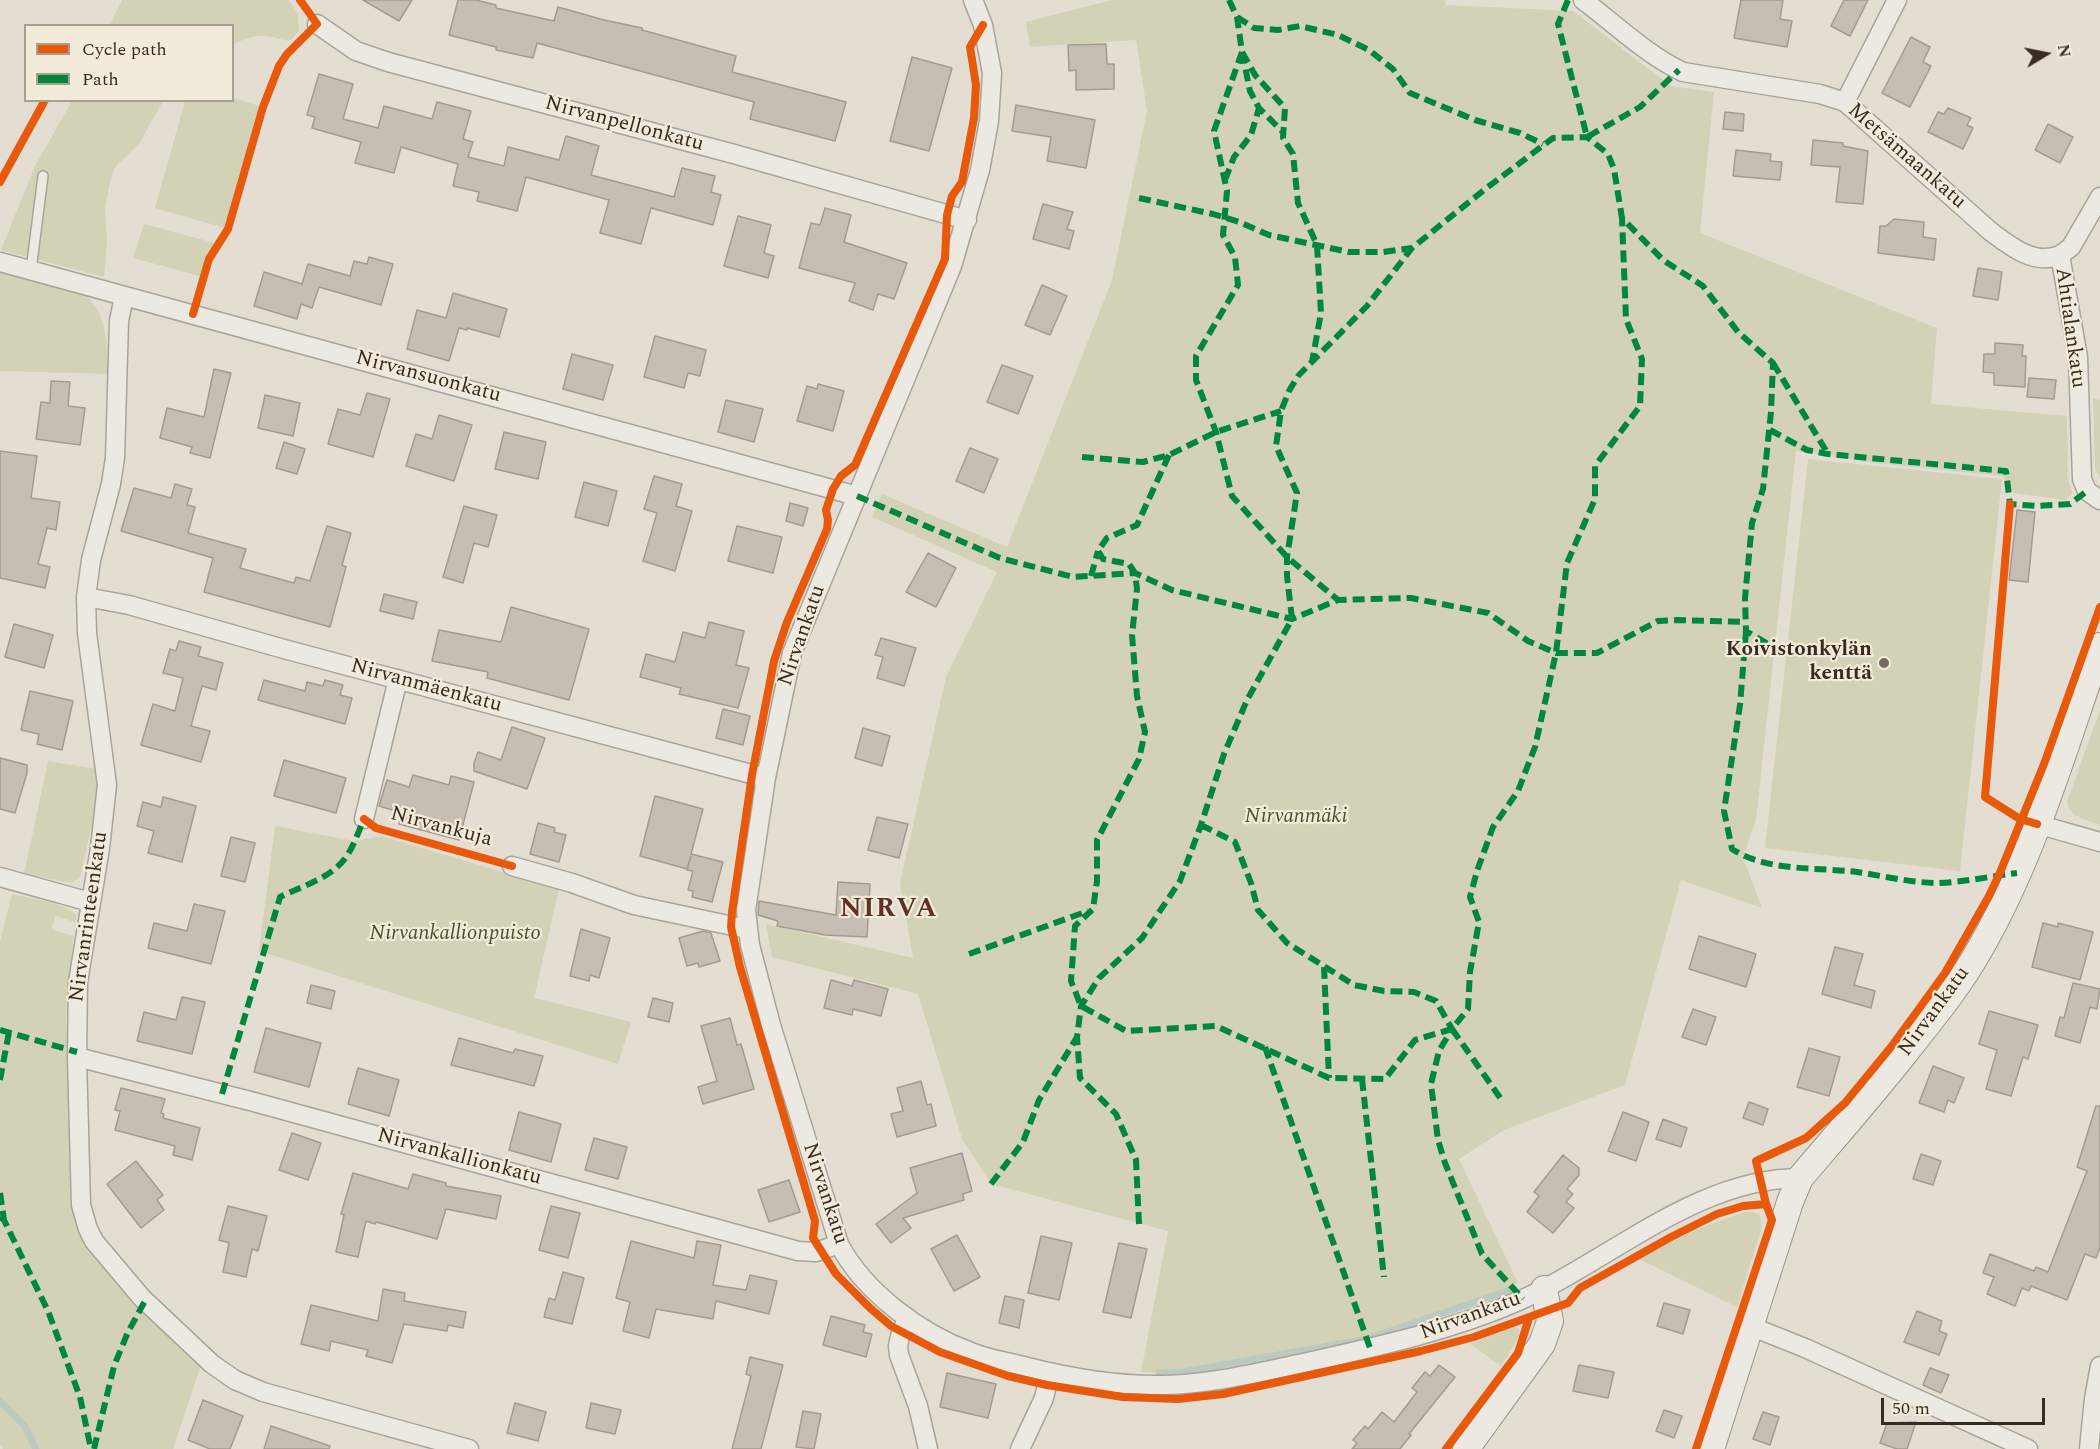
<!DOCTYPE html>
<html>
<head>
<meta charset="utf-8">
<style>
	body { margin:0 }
	#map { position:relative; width:2100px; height:1449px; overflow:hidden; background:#e4ded2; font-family:Spectral,serif }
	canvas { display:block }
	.legend { position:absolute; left:24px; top:24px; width:210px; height:78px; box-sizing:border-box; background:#f3ebda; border:2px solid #a89f90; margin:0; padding:8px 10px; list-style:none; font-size:18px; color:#382c22 }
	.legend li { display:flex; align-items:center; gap:12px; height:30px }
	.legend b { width:30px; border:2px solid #a89f90 }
	.north { position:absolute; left:2016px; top:24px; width:60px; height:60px; -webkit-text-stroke:4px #f3ebda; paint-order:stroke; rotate:80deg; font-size:16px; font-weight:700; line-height:24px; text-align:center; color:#382c22 }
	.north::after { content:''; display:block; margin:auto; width:21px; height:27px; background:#382c22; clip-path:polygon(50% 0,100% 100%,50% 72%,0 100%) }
	.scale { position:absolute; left:1881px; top:1398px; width:164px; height:27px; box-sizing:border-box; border:3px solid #382c22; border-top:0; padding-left:8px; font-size:18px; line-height:21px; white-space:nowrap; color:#382c22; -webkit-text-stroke:4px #f3ebda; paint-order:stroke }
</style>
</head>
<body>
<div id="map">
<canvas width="2100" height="1449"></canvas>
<ul class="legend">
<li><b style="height:8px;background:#e8590c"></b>Cycle path</li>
<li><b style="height:8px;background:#00873e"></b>Path</li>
</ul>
<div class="north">N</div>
<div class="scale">50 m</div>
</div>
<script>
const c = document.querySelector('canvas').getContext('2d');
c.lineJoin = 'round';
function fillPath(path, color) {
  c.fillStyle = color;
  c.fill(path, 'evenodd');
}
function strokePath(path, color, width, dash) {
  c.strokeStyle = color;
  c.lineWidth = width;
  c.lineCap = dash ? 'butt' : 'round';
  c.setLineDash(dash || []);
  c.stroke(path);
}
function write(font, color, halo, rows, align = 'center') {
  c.font = font + ' Spectral,serif';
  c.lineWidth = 4.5;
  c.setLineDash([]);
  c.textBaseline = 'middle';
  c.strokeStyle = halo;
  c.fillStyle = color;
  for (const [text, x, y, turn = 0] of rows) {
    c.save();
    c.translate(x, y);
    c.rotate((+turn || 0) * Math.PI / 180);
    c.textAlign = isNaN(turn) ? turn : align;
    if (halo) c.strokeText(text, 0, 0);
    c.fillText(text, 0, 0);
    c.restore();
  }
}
fillPath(new Path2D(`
	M122 0H289L298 14 299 31 291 40C282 41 276 37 266 36 254 35 243 39 233 45L232 26 110 25Z
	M1112 0H1445L1446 5 1573 11 1671 86 1714 92 1700 233 1937 328 1931 404 2067 416 2068 479 2072 493 2066 500 2014 493 2003 476 1875 463 1796 451 1756 820 1743 857 1762 908 1681 880 1625 1085 1504 1130 1459 1159 1518 1283 1385 1335 1196 1374 1141 1372 1168 1231 991 1184 962 1139 918 994 772 957 766 924 913 958 900 883 946 677 997 572 872 517 882 494 1007 547 1112 280 1147 111 1136 40 1030 47 1026 22Z
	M233 98 263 107 228 229 155 208 185 101 232 100Z
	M72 101H163L139 144 116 166 111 178 105 207 107 243 104 277 1 250 35 166Z
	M144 224 219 244 209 259 204 277 133 258Z
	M0 272 86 296C108 314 107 347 108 374L0 371Z
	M2093 398 2100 400V479L2095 468Z
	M1808 459 2002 479 1960 871 1765 848Z
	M2100 710V825C2087 820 2070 818 2067 802Z
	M48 761 97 769C98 804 89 838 81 873L80 877 72 883 24 874Z
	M275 826 354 841 382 836 559 889 534 998 631 1022 618 1064 259 951Z
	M12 894C34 899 59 901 77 915L75 922 55 916 52 928 53 930 74 936 68 985 66 1019 75 1216 80 1231 201 1365 173 1449H3L0 1445V941Z
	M1744 1212H1754L1760 1215 1762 1227 1737 1307 1639 1259 1695 1230Z
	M1514 1327 1518 1328 1520 1332 1516 1342 1501 1366 1470 1344Z`), '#d3d2b6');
strokePath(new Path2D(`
	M1159 1373H1178L1367 1339 1513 1289
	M0 1401 25 1426 36 1449`), '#bcc9c0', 7);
const building = new Path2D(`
	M363 0H412L399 21Z
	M458 0H476L496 5V8L554 21 558 7 604 20 642 28V30L736 56 732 72 846 102 835 141 750 119 754 102 688 84 537 43 533 58 496 50V47L449 35Z
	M1741 0H1783L1780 19 1792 21 1787 47 1734 38Z
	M1844 0H1868L1850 36 1831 26Z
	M1911 37 1930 47 1923 62 1931 66 1910 107 1882 93Z
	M1106 44 1107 64H1114V89L1076 90V70L1069 71 1068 45Z
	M912 57 952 68 929 151 890 141Z
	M319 74 353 84 343 119 378 128 384 106 432 119 437 102 471 111 463 139 473 142 468 157 504 166 508 147 559 160 566 136 599 146 591 175 674 197 682 168 715 176 711 192 721 195 713 225 651 208 641 244 600 233 609 200 526 177 517 211 477 201 479 192 453 186 458 164 401 147 394 173 355 163 361 142 312 128 315 117 307 115Z
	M1016 105 1095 120 1086 168 1047 161 1051 137 1012 131Z
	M1948 108 1971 118 1967 125 1973 128 1963 149 1928 132 1938 112 1944 114Z
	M1725 112 1744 114 1743 131 1723 129Z
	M2048 124 2073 137 2060 163 2035 150Z
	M1813 140 1843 143V146L1868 151 1863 204 1836 202 1840 167 1811 165Z
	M1736 150 1771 154 1770 161 1782 162 1780 180 1733 176Z
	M1043 204 1073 212 1067 229 1074 231 1069 249 1033 239Z
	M825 208 851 215 844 242 907 263 894 299 878 294 873 310 849 301 855 283 799 268 811 223 820 225Z
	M738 216 771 225 764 253 774 256 768 278 724 266Z
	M1894 219 1924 222 1923 237 1936 239 1934 260 1878 253 1880 226H1886Z
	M369 257 393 264 381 305 319 287 312 308 301 304 297 319 254 306 264 272 302 284 308 264 350 276 354 261 367 264Z
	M1978 268 2002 272 1998 300 1973 296Z
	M1042 285 1067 296 1050 335 1025 325Z
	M453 293 507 309 499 337 467 328V330L459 328 449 361 407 349 417 310 446 318Z
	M655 336 706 350 700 376 688 373 684 388 644 377Z
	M1995 343 2023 345 2022 356H2026L2025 387 1994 385V373L1983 372 1984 354H1995Z
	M572 354 613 365 603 400 563 389Z
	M1002 365 1033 376 1018 414 987 402Z
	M214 369 231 373 210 458 190 453 192 447 160 438 167 408 204 417Z
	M2029 378 2056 380 2054 399 2027 397Z
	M51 381 70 382 68 406 85 408 80 445 36 439 41 402 50 403Z
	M818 384 844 391 833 431 797 421 807 386 817 389Z
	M367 393 390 399 373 457 328 444 338 409 360 415Z
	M265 395 300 403 293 436 258 428Z
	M726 400 763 409 754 442 718 432Z
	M439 415 472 425 454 481 406 466 416 434 432 439Z
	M504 432 546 442 538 479 495 469Z
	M284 442 305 449 297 474 276 468Z
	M970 448 998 459 984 493 956 481Z
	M0 451 37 456 31 498 60 502 56 530 47 528 38 564 50 567 45 588 0 578Z
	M654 476 682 484 676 506 692 511 675 571 643 561 657 513 644 509Z
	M584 482 617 491 608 526 575 517Z
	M175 484 192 489 187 505 195 507 188 533 246 549 240 568 294 583 296 577 310 581 327 526 351 533 342 565 346 567 330 627 204 592 213 558 121 531 134 488 171 498Z
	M790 503 808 508 803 526 786 521Z
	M464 506 497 515 488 547 474 543 463 583 443 577Z
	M2017 510 2035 512 2028 582 2009 580Z
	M737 526 782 537 773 573 728 561Z
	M928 553 956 568 936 607 906 592Z
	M384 594 417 602 413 619 380 611Z
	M511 607 589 629 569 700 487 678 488 672 432 661 439 630 501 642Z
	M709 622 744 631 736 665 749 668 738 708 679 694 681 688 640 677 646 654 675 662 683 632 705 638Z
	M14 624 53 635 44 668 5 657Z
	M881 638 916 648 904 686 877 678 883 657 875 655Z
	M179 641 201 647 198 656 223 663 216 690 202 686 191 726 210 731 201 762 141 745 153 704 175 711 183 678 163 673 170 649 176 651Z
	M264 680 305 691 307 682 323 686 325 680 343 685 340 695 352 698 345 724 258 700Z
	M30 691 73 701 62 750 37 744 39 734 21 730Z
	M723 709 750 716 743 745 716 738Z
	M512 727 545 738 527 789 474 771V763L478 752 501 760Z
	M863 728 890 736 882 766 855 758Z
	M0 758 27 765V773L15 813 0 809Z
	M284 760 346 778 336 813 274 796Z
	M413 775 449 785 451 776 474 782 459 840 399 824 402 813 379 806 387 780 409 787Z
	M655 796 703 809 691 854 723 862 712 902 692 897 693 891 688 890 693 871 687 870 691 856 687 869 640 856Z
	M163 797 196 806 182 862 148 853 154 831 137 826 143 802 161 807Z
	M877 817 908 824 899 858 868 850Z
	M538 823 555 828 554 832 566 835 559 862 530 854Z
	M231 837 255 843 245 882 221 876Z
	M838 882 870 884 867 937 825 935 777 926 778 921 758 915 759 901 836 915Z
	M194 904 225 911 211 964 148 948 154 923 187 931Z
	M2043 923 2058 927V923L2093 932 2080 980 2032 967Z
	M581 929 610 938 599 978 590 975 589 981 570 976Z
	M703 931 711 933 720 961 699 967 698 963 687 966 679 938Z
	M1699 936 1756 954 1746 987 1689 969Z
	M1835 947 1863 954 1854 985 1875 991 1871 1008 1822 994Z
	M831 980 852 986 854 980 888 989 881 1016 853 1009 852 1015 824 1008Z
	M2073 983 2100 989 2097 1009 2090 1007 2080 1043 2055 1036 2060 1017 2064 1018Z
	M311 985 335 991 331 1009 307 1003Z
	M182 997 205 1002 192 1054 137 1041 144 1012 176 1020Z
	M653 998 673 1003 669 1022 648 1017Z
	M1693 1009 1716 1017 1706 1045 1682 1037Z
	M1989 1011 2038 1025 2028 1059 2023 1057 2011 1096 1986 1089 1997 1050 1979 1044Z
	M730 1018 737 1045 741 1044 754 1089 703 1104 698 1087 717 1081 701 1026Z
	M266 1028 321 1043 309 1087 254 1072Z
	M459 1038 513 1053 515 1049 543 1056 534 1086 451 1065Z
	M1809 1048 1840 1057 1829 1096 1797 1087Z
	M1933 1066 1964 1078 1954 1103 1948 1100 1944 1112 1919 1103Z
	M358 1068 399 1080 389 1116 348 1104Z
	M921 1081 927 1105 931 1104 936 1126 897 1137 891 1114 903 1111 897 1088Z
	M121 1088 165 1099 161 1113 164 1114 163 1118 200 1128 192 1160 173 1155 175 1146 115 1130 120 1111 115 1110Z
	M1749 1102 1768 1109 1763 1125 1743 1118Z
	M2096 1106H2100V1248L2096 1258 2085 1254 2067 1300 2031 1286 2029 1291 2022 1288 2015 1306 1987 1294 1994 1277 1983 1273 1990 1254 2034 1271 2036 1267 2048 1272 2087 1171 2077 1167Z
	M519 1112 561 1124 551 1162 509 1150Z
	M1623 1112 1649 1122 1636 1161 1608 1151Z
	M1663 1119 1687 1128 1681 1147 1656 1139Z
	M292 1133 321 1143 308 1180 279 1170Z
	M594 1138 627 1147 618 1179 585 1170Z
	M962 1153 972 1191 963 1194 964 1200 903 1218 911 1228 891 1243 876 1224 917 1193 910 1168Z
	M1921 1154 1941 1161 1933 1185 1913 1179Z
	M1563 1155 1579 1168V1175L1567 1189 1573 1194 1566 1202 1574 1208 1553 1233 1527 1212 1539 1196 1534 1192Z
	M136 1161 163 1195 157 1200 164 1210 141 1228 107 1184Z
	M353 1173 408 1189 413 1174 446 1183V1186L501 1196 496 1219 446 1209 437 1239 376 1222 375 1224 366 1221 358 1257 336 1252 344 1215 341 1214Z
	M789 1180 800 1212 769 1222 758 1190Z
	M228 1206 267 1216 258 1251 252 1249 246 1277 223 1272 229 1243 219 1240Z
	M551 1206 580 1213 568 1258 539 1250Z
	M957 1235 980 1277 954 1291 931 1249Z
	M1041 1236 1072 1243 1059 1300 1028 1293Z
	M631 1241 694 1258 697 1241 721 1245 713 1285 746 1290 750 1275 777 1281 769 1314 716 1301 713 1319 656 1309 649 1338 623 1331 630 1302 616 1298Z
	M1119 1243 1147 1249 1131 1318 1103 1312Z
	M563 1272 584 1278 572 1324 544 1317 549 1298 555 1300Z
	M383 1289 405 1293 404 1301 466 1312 463 1328 448 1325 447 1331 404 1324 392 1363 366 1356 368 1350 331 1341 329 1351 301 1344 311 1305 378 1321Z
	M1005 1296 1024 1300 1019 1328 999 1323Z
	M1664 1303 1690 1310 1683 1334 1657 1326Z
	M1917 1311 1942 1321 1939 1331 1947 1334 1939 1355 1904 1342Z
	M831 1316 865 1325 863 1332 872 1334 866 1357 823 1345Z
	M750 1357 783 1365 761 1449H732L751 1376 746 1374Z
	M1439 1365 1455 1377 1409 1434 1411 1435 1400 1449H1352L1357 1443 1353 1440 1365 1426 1368 1429 1382 1412 1394 1422 1417 1392 1412 1388 1425 1372 1430 1376Z
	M1579 1365 1614 1372 1608 1398 1573 1391Z
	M1930 1368 1949 1375 1941 1393 1923 1385Z
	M947 1373 996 1384 988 1418 940 1407Z
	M203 1400 243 1416 230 1449H210L188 1440Z
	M515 1403 546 1412 538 1441 507 1433Z
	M591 1403 621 1410 615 1434 586 1428Z
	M1664 1410 1682 1416 1674 1438 1656 1431Z
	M803 1411 821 1414 814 1449 796 1447Z
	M1763 1412 1779 1417 1770 1445 1753 1439Z
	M1916 1422 1907 1449H1897L1880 1443 1887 1423Z
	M271 1426 330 1446 329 1449H264Z`);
fillPath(building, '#c7beb3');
strokePath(building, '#a49a91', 1.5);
const lane = new Path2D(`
	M31 270 43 176`);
const street = new Path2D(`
	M973 0 983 25 992 73 989 121 980 170 952 266 792 653 766 778 746 910 750 945 771 1025 839 1244C864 1292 921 1334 971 1352 988 1359 1008 1362 1027 1367 1071 1378 1116 1386 1162 1385 1214 1384 1266 1371 1317 1360 1384 1345 1451 1330 1514 1303 1606 1264 1695 1178 1800 1178
	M1583 0C1615 24 1647 55 1683 72L1820 94 1845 102 1990 231C2010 246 2034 266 2060 255
	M317 24 356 51 388 62 734 154 967 220
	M1845 102 1897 0
	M2100 197 2071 247 2060 255 2078 357 2082 479 2087 491 2100 500
	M0 262 857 496
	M124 296 119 321 115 458 111 484 91 560 86 597 87 633 107 785 100 848 78 982 77 1057 81 1205 88 1229 94 1241 142 1298 212 1364 235 1380 263 1392 469 1449
	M86 597 129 605 284 649 766 778
	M364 819 398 679
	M2037 824 2100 842
	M512 866 572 883 634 905 747 929
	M0 877 90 902
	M77 1057 254 1102 798 1251 816 1252 839 1244
	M908 1318 901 1332 898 1346 899 1355 918 1406 928 1449
	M1750 1326 1805 1348 2028 1449
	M1020 1449 1044 1398 1050 1373
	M2089 1449 2094 1399 2100 1366`);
const secondary = new Path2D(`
	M1466 1449 1542 1344 1550 1321 1544 1289
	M1711 1449 1790 1202 1800 1178C1835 1137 1871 1096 1905 1053 1930 1021 1957 989 1977 954 2033 859 2063 750 2100 646`);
strokePath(lane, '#aaa39a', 12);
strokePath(street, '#aaa39a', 21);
strokePath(secondary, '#99938a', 28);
strokePath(lane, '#ece9e3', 9);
strokePath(street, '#ece9e3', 18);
strokePath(secondary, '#ece9e3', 26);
strokePath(new Path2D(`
	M1229 0 1237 17 1242 52 1250 91 1259 108 1284 133
	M1568 0 1558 24 1587 137 1640 107 1679 70
	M1237 17 1254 28 1278 30 1300 26 1338 35 1369 50 1393 69 1410 93 1475 120 1520 133 1543 144
	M1242 52 1214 131 1227 191 1223 235 1235 257 1238 285 1196 356V380L1216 432 1232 496 1287 557 1338 600
	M1242 52 1255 75 1285 108 1283 138 1293 154 1298 203 1317 245 1321 313 1312 362
	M1225 180 1234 157 1251 135 1259 108
	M1139 198 1213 214 1239 222 1269 235 1349 252H1383L1412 248
	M1773 363 1828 454
	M1770 430 1807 450 1828 454 2006 471 2010 504 2038 506 2070 504 2087 491
	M1169 455 1137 525 1107 538 1098 551 1103 559 1129 564 1135 573 1137 589 1132 635 1137 696 1145 732 1139 759 1097 840V881L1093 909 1075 926 1071 981 1081 1006 1126 1031 1216 1026 1329 1078 1385 1079 1415 1040 1452 1029 1468 1009 1470 972 1479 922 1470 897 1477 871 1493 827 1518 791 1535 747 1556 653 1567 563 1595 499V466L1640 406 1642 359 1626 319 1622 218
	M1082 457 1143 462 1169 455 1216 432 1281 411
	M857 496 1000 558 1073 577 1135 573 1172 590 1292 619 1338 600 1411 598 1488 613 1528 641 1556 653H1597L1658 621 1677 620 1745 622
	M1091 576 1098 551
	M1746 631 1740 705 1724 811 1732 849C1767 872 1817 867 1857 872 1884 876 1912 883 1939 883 1965 882 1992 876 2017 873
	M1201 825 1235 842 1251 883 1258 910 1287 943 1354 985 1384 991 1414 992 1436 1001 1452 1029 1439 1051 1431 1084 1438 1140 1445 1163 1482 1254 1523 1299
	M969 954 1088 911
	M1324 967 1329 1078
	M1452 1029 1501 1099
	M0 1030 77 1052
	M1265 1047 1370 1348
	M1362 1079 1384 1277
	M0 1080 9 1032
	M222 1094 280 897C302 886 335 877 348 854 355 843 359 830 364 819
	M991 1184 1023 1142 1039 1100 1077 1037
	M0 1193 4 1220
	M0 1217 4 1220 48 1311 80 1397 91 1449
	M1139 1224 1136 1160 1116 1114 1080 1078 1077 1037 1081 1006 1099 978 1142 938 1180 881 1201 825 1224 754 1247 700 1292 619 1287 576V557L1297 493 1276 446 1281 411 1289 391 1298 376 1367 306 1412 248 1484 190 1553 138 1587 137 1608 154 1614 169 1622 218 1663 260 1703 286 1738 332 1773 363 1771 412 1763 489 1752 523 1745 598 1746 631 1775 648
	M94 1449 114 1366 128 1332 145 1301`), '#00873e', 6, [12, 6]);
strokePath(new Path2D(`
	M983 25 970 47 976 85 974 118 962 182 952 196 947 215 945 259 855 465 841 476 833 489 826 510 828 520 827 529 787 622 774 661 752 775 732 912 731 927 740 967 815 1221 813 1238 836 1274 870 1308 891 1326 940 1352 1008 1376 1047 1385 1123 1397 1178 1399 1223 1394 1421 1351 1474 1337 1568 1303 1580 1288 1671 1237 1717 1214 1743 1206 1766 1204
	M0 182 45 100
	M193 314 209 259 228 229 263 107 279 66 287 54 317 24 300 0
	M2010 504 1985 797 2020 819 2037 824
	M364 819 376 828 512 866
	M1446 1449 1518 1353 1529 1318
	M1696 1449 1772 1220 1766 1204 1756 1161 1806 1138 1845 1103 1891 1047 1945 973 1989 896 1999 875 2044 764 2100 607`), '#e8590c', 8);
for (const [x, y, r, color] of [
	[1884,663,6,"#746a60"]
]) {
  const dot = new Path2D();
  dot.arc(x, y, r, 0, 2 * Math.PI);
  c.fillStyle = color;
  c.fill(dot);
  strokePath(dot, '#f3ebda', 2);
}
write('21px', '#382c22', '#f3ebda', [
	["Nirvanpellonkatu",624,125,15],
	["Metsämaankatu",1906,157,41],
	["Ahtialankatu",2069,328,82],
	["Nirvansuonkatu",428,378,15],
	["Nirvankatu",803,636,-71],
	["Nirvanmäenkatu",426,687,15],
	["Nirvankuja",441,828,15],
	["Nirvanrinteenkatu",90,917,-82],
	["Nirvankatu",1935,1012,-54],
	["Nirvankallionkatu",459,1158,15],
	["Nirvankatu",824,1194,72],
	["Nirvankatu",1471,1317,-20]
]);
write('bold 21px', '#382c22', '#f3ebda', [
	["Koivistonkylän",1872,651],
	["kenttä",1872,675]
], 'right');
write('italic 21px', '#4a532b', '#f3ebda', [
	["Nirvanmäki",1296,818],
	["Nirvankallionpuisto",455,935]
]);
c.letterSpacing = '1.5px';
write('bold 27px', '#613126', '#f3ebda', [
	["NIRVA",889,911]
]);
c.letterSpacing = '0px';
</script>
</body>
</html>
